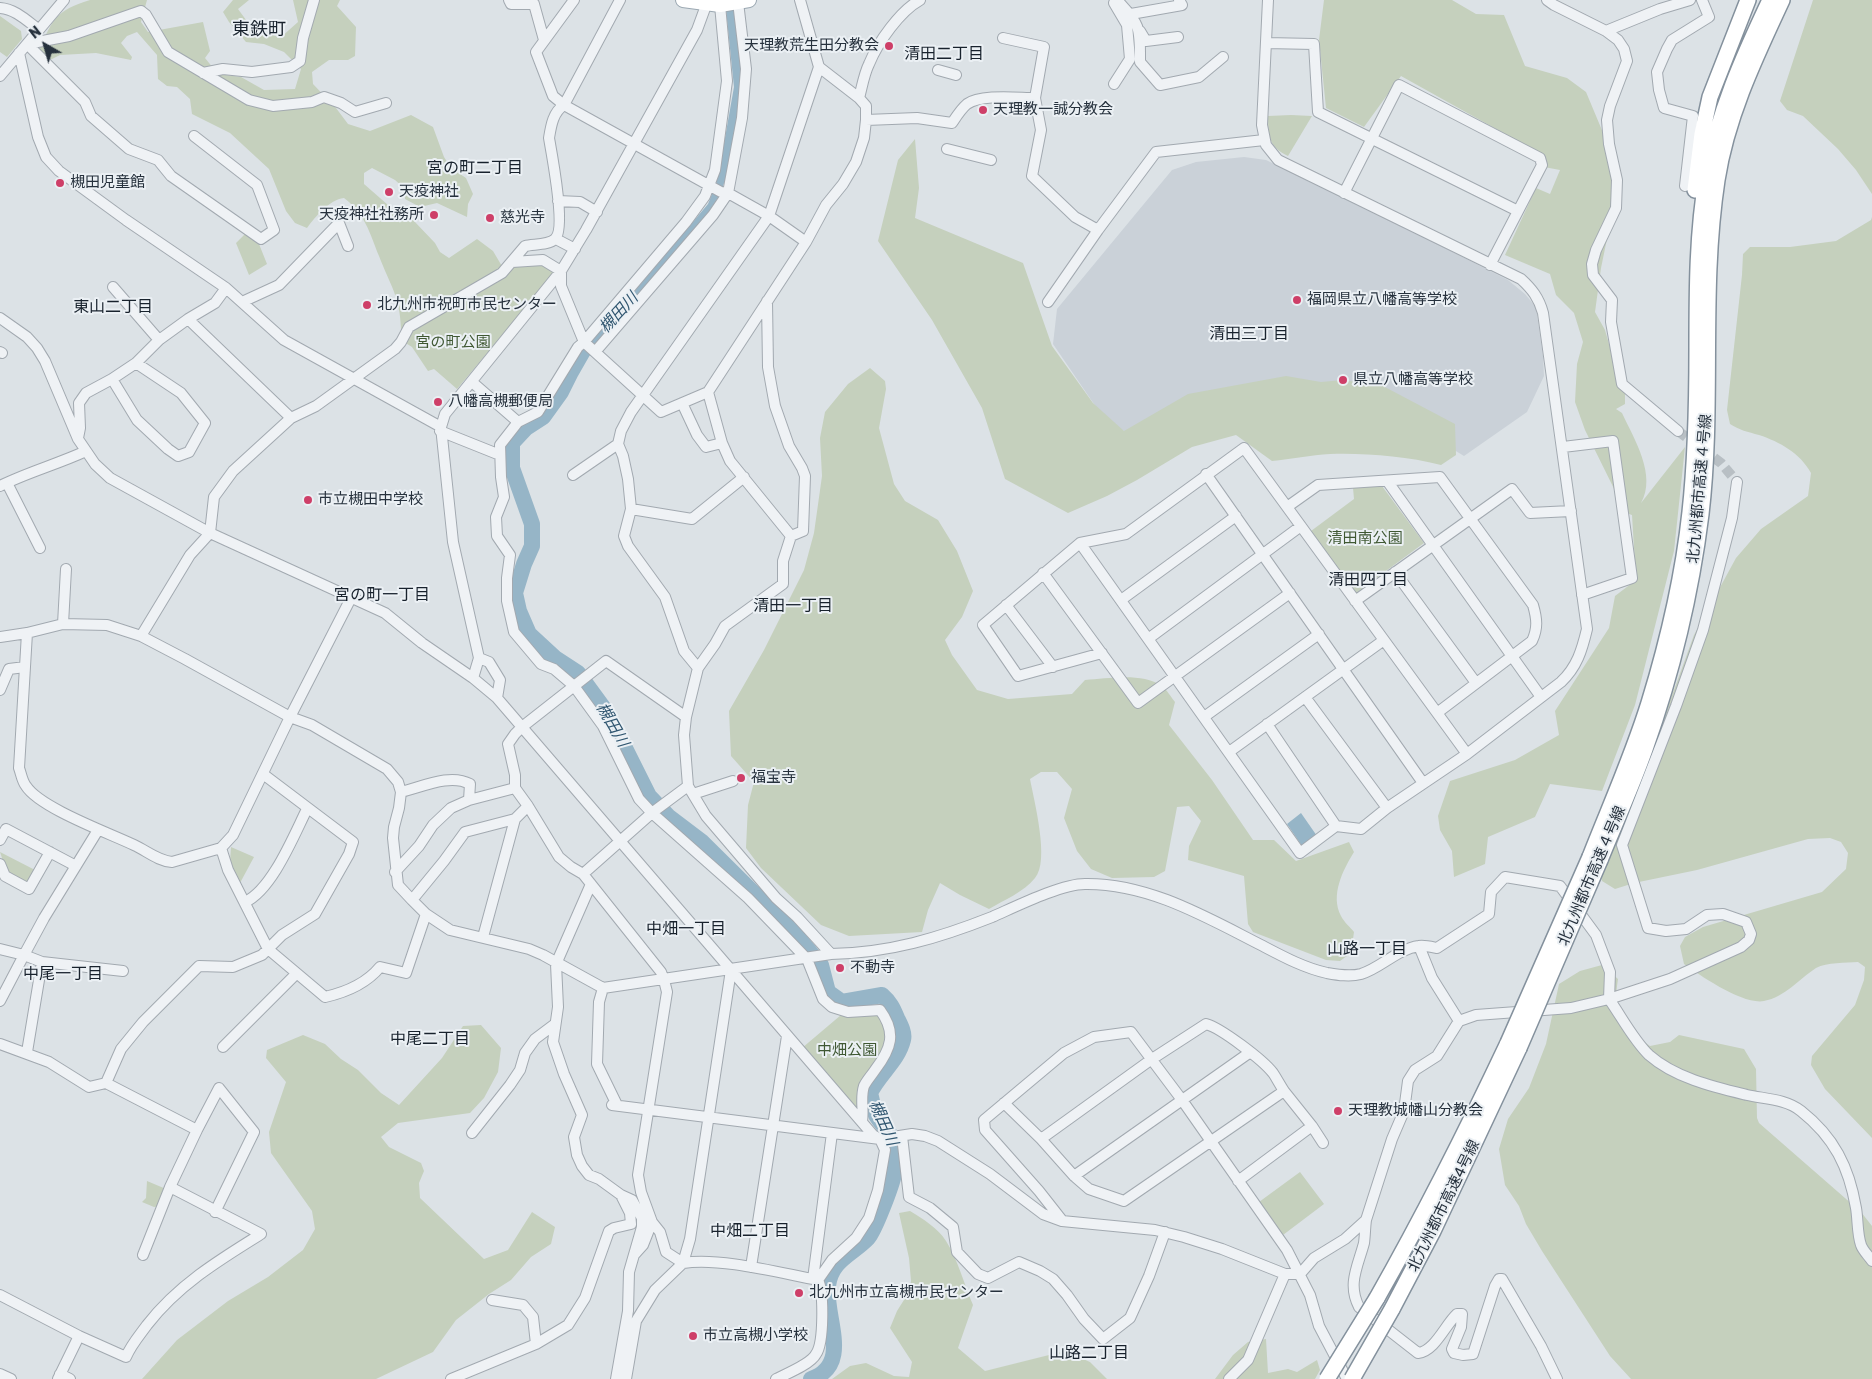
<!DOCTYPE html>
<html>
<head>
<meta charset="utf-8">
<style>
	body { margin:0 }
	#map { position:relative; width:1872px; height:1379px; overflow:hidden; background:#dce2e6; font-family:Rubik,sans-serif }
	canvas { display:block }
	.north { position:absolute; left:20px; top:20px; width:50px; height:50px; -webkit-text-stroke:4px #ebf0f4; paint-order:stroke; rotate:322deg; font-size:14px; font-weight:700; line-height:20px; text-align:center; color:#26313d }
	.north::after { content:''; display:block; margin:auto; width:18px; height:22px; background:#26313d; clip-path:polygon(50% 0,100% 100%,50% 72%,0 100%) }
</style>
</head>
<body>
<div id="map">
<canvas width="1872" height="1379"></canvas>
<div class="north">N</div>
</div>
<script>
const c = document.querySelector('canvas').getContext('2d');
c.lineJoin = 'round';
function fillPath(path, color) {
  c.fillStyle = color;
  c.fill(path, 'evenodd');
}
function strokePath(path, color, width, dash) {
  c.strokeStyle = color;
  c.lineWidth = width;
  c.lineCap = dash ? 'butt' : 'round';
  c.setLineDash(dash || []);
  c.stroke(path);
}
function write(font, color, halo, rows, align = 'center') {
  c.font = font + ' Rubik,"Noto Sans JP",sans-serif';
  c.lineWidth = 4;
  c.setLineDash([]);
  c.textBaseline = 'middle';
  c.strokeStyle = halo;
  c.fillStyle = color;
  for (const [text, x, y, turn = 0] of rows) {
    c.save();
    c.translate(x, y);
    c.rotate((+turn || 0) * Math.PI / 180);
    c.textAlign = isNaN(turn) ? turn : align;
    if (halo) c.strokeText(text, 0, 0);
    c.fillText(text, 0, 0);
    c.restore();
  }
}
fillPath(new Path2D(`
	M1244 157 1266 160 1372 211 1508 280 1525 294 1536 307 1543 356 1544 376 1527 412 1464 456 1428 434 1359 400 1145 438 1109 426 1053 344 1057 309 1172 170 1196 162Z`), '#cad1d8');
fillPath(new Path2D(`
	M90 0H147L141 22 148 32 203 22 210 51 205 58 218 74 241 77 264 90 295 89 301 69 284 52 264 44 246 42 229 22 223 12 233 0H249L238 9 249 24 280 38 298 22 293 0H340L337 6 356 27 355 56 348 60H329L312 72 313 84 336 108 348 124 370 131 411 115 433 127 444 157 451 168 466 178 473 194 468 204 467 217 437 203 420 207 405 199 404 188 395 180 372 168 364 173V184L396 212 404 213 414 221 435 243 440 252 449 258 477 239 493 251 506 273 515 266 544 264 556 271 457 389 434 369 428 371 412 347 404 342 408 335 401 329C400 296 390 285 379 256 370 234 365 213 344 198 329 200 316 216 307 228L295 223 286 211 269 169 230 133 192 114 190 99 177 87 167 86 158 79 157 55 137 32 127 36 121 43 132 57 131 60 96 53 60 55 46 62 39 50C53 19 55 11 90 0Z
	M1324 0H1452L1476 14 1504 15 1525 66 1567 78 1586 92 1604 135 1615 200 1601 268 1595 312 1605 330 1611 351 1616 380 1625 394V404L1616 409 1622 413C1634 439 1657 475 1641 503L1685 447 1674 551 1635 705 1602 791 1550 784 1535 817 1488 837 1485 864 1454 877 1452 851 1440 830 1438 816 1450 781 1515 760 1559 735 1555 711 1609 628 1615 596 1636 580 1632 515 1626 513 1585 430 1575 402 1577 364 1583 342 1574 313 1556 295 1550 274 1505 255 1536 188 1550 194 1560 170 1544 167 1541 154 1401 76 1364 127 1326 108 1319 40Z
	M1813 0H1872V194L1856 170 1838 149 1803 116 1787 110 1780 101Z
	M0 16 21 31 22 39 7 57 0 52Z
	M1291 115 1312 116 1288 156C1269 147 1268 136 1268 116Z
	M915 139 919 188 915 218 1023 263 1052 346 1093 403 1124 431 1188 394 1286 376 1321 382 1343 380 1383 386 1455 424 1456 455 1441 465C1405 456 1366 453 1330 454 1311 455 1291 459 1272 461L1236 435 1192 447 1137 480 1107 496 1068 513 1005 479 982 408 932 320 878 241 898 160Z
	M1872 217V1138L1825 1089 1811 1065 1812 1056 1855 1005 1864 980 1865 967 1858 962C1846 963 1827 962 1816 968 1799 979 1785 997 1764 1001 1743 1005 1701 976 1684 964L1680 946 1685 937 1703 927 1822 892 1846 869 1848 853 1841 842 1830 838 1808 839 1697 870 1634 883 1615 889 1602 881C1598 864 1611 844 1625 834L1662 723 1694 635 1736 558 1761 529 1808 496 1811 473C1800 453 1780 442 1759 435 1748 432 1739 430 1730 424L1727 410 1742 275 1743 254 1750 247H1790L1836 241 1871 220Z
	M245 234 259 244 267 264 249 275 236 243Z
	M870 368 885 381 886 389 879 428 894 484 905 501 938 520 957 551 973 591 962 617 945 640 952 655 977 690 1008 699 1072 694 1085 680C1108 679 1141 672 1162 686 1167 690 1171 697 1175 702L1169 725 1212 780 1253 840H1274L1296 861 1349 842 1354 852C1343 870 1330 895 1341 916 1344 922 1350 927 1354 932L1351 953 1340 961 1326 960 1253 932 1248 924 1244 876 1188 860 1189 846 1201 821 1189 806 1177 807 1165 871 1154 877 1112 878 1091 869 1077 851 1064 818 1072 789 1057 772H1041L1030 779C1034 801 1050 861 1035 878 1024 892 1004 900 989 909L960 895 940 883 928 910 922 932 849 936 821 925 761 868 746 848 748 805 754 782 731 756 729 711 764 650 804 570 814 533 822 476 820 438 825 412 848 384Z
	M1382 486 1424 543 1356 593 1311 531 1354 499 1353 488Z
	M231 847 254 857 240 883 230 862Z
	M0 852 35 870 28 882 7 873Z
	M1602 965 1618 979C1612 1019 1619 1024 1650 1046L1670 1042 1679 1035 1744 1049 1756 1069 1757 1118 1759 1123 1861 1212 1872 1226V1379H1631L1610 1356 1542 1251 1526 1224 1519 1206 1505 1185 1499 1149 1508 1119 1529 1088 1546 1044 1559 984 1580 971Z
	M878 1013 883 1019 888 1040 858 1112 802 1048 841 1015Z
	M481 1025 501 1048 498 1072 484 1098 470 1113 398 1123 381 1137 389 1147 421 1163 424 1171 419 1183 420 1198 484 1259 508 1250 532 1212 555 1227 551 1244 531 1257 511 1280 489 1294 456 1320 433 1352 376 1379H142L177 1340 228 1301 268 1277 303 1250 315 1229 312 1211 271 1153 269 1132 286 1082 266 1058 267 1050 303 1035 325 1044 341 1059 358 1070 381 1093 399 1105 442 1058 463 1026Z
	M1300 1172 1324 1204 1283 1235 1259 1202Z
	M147 1181 166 1189 160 1206 154 1207 142 1202 146 1198Z
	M910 1211C923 1219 938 1228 946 1241 958 1260 964 1284 973 1305L958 1348 985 1371 1065 1351 1090 1362 1107 1379H832L850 1366 866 1363 894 1376 909 1377 912 1362 890 1328 897 1311 909 1292 911 1281 909 1258 899 1213Z
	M1266 1339 1268 1373 1288 1369 1297 1372 1317 1360 1320 1370 1315 1379H1215L1233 1355 1248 1342Z`), '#c5d0bd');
fillPath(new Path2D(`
	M725 0H734L742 78 737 120 728 173 719 196 708 213 596 344H593L606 325 708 204 716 184 720 166 734 87Z
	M1301 813 1317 836 1302 846 1287 824Z`), '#96b5c7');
strokePath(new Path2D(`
	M602 335 583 351 571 372 561 392 543 417 526 428 512 443V468L532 524V546L524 564 515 593 519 611 529 634 555 658 578 673 608 714 649 796 669 817 702 842 796 935 821 965 828 992 842 1002 882 995C890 1002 893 1008 897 1018 900 1024 905 1033 903 1040 898 1061 879 1074 870 1093 872 1100 873 1108 876 1115 881 1124 895 1138 896 1147 897 1155 895 1166 894 1174 892 1185 875 1230 868 1238 853 1254 831 1260 828 1286 824 1316 853 1365 811 1379`), '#96b5c7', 16);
strokePath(new Path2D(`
	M1678 431 1721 463 1737 482`), '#b8bfc4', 10, [10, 5]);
const minor = new Path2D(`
	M509 0 511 4H534L544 40
	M574 0 536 52 553 96 564 105 721 192 728 193 769 216 806 242
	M1117 0C1141 25 1140 28 1140 62L1160 85 1199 77 1223 57
	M1547 0 1554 5 1606 31 1618 40 1624 49 1627 61 1610 106 1607 120 1609 144 1617 180 1616 208 1596 250 1592 264 1593 275 1612 300 1611 322 1622 384 1678 431
	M720 5 727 81 715 170 705 196 686 222 584 342 578 347 538 412 518 422 500 445 501 477 504 497 496 517 497 536 510 555 507 578V601L514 632 541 664 554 669 574 686 603 726 639 799 652 813 748 898 807 959 823 999 832 1007 848 1012 880 1010C897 1033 891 1049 875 1070 871 1076 867 1080 864 1086 860 1098 864 1110 862 1121
	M0 8C15 9 26 20 38 29
	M1131 14 1182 5 1179 0
	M1140 31 1146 41 1178 37
	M1606 31 1660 9 1690 0
	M1003 38 1044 47 1035 98 1041 130 1032 176 1075 217 1098 230 1156 152 1264 140
	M1266 43 1314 44 1318 112 1518 211
	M27 44 85 102 91 116 129 149 158 160 171 176 261 239 274 230 257 185 194 136
	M27 44 69 36 141 11 146 15 168 52 249 100 273 106 312 102 324 97 341 103 355 112 386 103
	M19 53 38 137 46 157 59 171 126 220 226 288 284 340 441 427
	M938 70 956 75
	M203 73 223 69 252 72 291 67 300 61 303 38 314 0
	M0 76 64 0
	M1114 84 1130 59 1127 25 1114 3
	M859 98C862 87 864 74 869 64 878 42 900 11 920 0
	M866 120 917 118 952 123C956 117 961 109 967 104 981 94 1017 98 1035 98
	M947 149 991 160
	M1685 186 1693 116 1664 108 1659 90 1657 72 1667 49 1672 40 1709 17 1702 0
	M1344 193 1399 85 1540 158 1542 165 1490 265
	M558 201 580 202 597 212
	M556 239 575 249
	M512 262 543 260 561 271V286L584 342 661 412 708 392 806 242 826 205 843 184 856 162 864 138 866 120V106L859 98 819 67
	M113 287 159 340
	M767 301 768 367 775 406 789 446 802 468 805 476 803 531 791 536 783 561V584L725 626 715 644 698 668 686 717 684 735 688 786 706 816 776 898 797 917 831 954
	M242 302 279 285 339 223 348 246
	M1048 302 1098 230
	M0 318 27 337 37 348 45 361 78 439 95 464 110 478 210 533 385 613 422 643 473 678 497 698 873 1135 880 1139 912 1134 925 1136 938 1141 990 1174 1043 1214 1062 1221 1155 1230 1184 1237 1222 1249 1285 1274H1300L1314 1258 1345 1239 1366 1220 1392 1139 1404 1111 1408 1081 1415 1070 1437 1056 1459 1021 1476 1015 1571 1008 1609 999C1621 1016 1634 1041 1649 1055 1675 1078 1714 1087 1747 1095 1765 1099 1786 1099 1801 1111 1834 1137 1849 1167 1856 1208 1858 1219 1857 1234 1861 1245 1863 1251 1869 1256 1872 1261
	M188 319 291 418
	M0 352 2 353
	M595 352 713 215 728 193 742 118 746 69 738 2
	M112 379 137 420 168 449 178 456 189 452 205 423 181 393 136 363
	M472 382 518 422
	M708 392 722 443 730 461 791 536
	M682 403 697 435 706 447 722 443
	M440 431 500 455
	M78 438 80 428 79 403 86 393 112 379 136 363 159 340 188 319 215 303 226 288
	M1563 447 1613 441 1632 578 1582 595
	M1206 474 1423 783
	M573 475 618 444
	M1388 482 1541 697
	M7 483 40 548
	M0 486C28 472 58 464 86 451
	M1287 507 1318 485 1440 477 1533 605C1537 619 1538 628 1532 641L1437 713
	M631 509 692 519 744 477
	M1080 543 1300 853 1336 826
	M1395 572 1476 683
	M1043 573 1138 703 1290 593
	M1121 600 1236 516
	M1355 601 1512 489 1530 513 1571 511
	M1006 605 1053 667
	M63 624 66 569
	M27 633 19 768C21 773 22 781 26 786 40 808 109 833 134 845 147 851 158 861 172 862L221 848 233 835 290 717 351 598
	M141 636 190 555 210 533 214 497 233 471 291 418 316 406 395 349 401 342 409 327 502 273 525 246C533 244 549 245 555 239 566 229 552 155 549 138 551 126 553 112 564 105L620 0
	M0 637 27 633 63 624 107 625 141 636 185 659 290 717 312 725 387 769 398 782 401 792 399 808 394 827 393 838 398 885 412 900 426 914 450 930 529 949 543 955 603 988 831 954C889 953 939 938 992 917 1015 907 1061 884 1085 884 1148 883 1206 917 1261 945 1282 956 1304 968 1327 973 1338 975 1350 977 1361 974 1381 968 1397 949 1419 946 1424 945 1432 947 1437 948L1489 914 1491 892 1505 877 1560 886 1596 935 1610 972 1609 999 1670 979 1741 947 1749 940 1751 934 1746 922 1723 914 1707 915 1686 929 1666 931 1648 928 1622 845 1676 706 1703 630 1732 518 1737 482
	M1148 639 1301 526
	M1102 653 1018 676 983 625 1080 543 1126 534 1244 448 1467 754
	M479 658 489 662 500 680 497 698
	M698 668 684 651 665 597 628 546 624 536 631 509 628 479 623 456 618 444 621 431 631 412 769 216 819 67 800 0
	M473 678 479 658 453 542 441 427 445 414 561 271 586 230 697 30 708 0
	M0 690 9 669 25 667
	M1305 697 1387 808
	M1204 717 1319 634
	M1267 724 1336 826 1361 829 1387 808 1467 754 1561 682C1577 667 1582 650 1587 629L1543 313C1539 298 1532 289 1521 279L1278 160 1266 145 1262 125 1268 0
	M1229 752 1384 640
	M693 794 733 781
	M469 800 515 788
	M0 840 6 829 76 866
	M221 848 228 870 268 949 325 997C347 992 366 984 380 967L406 973 426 914
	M0 864 5 876 29 889 50 852
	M395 872 419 846 433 825 451 808 469 800 470 784C450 773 422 787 401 792
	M583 874 653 812 688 786
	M591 884 556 964 558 1007 553 1042 564 1074 582 1115 574 1137 577 1155 582 1166 589 1175 599 1179 621 1195 632 1200 642 1218V1227L629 1272 628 1311 616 1379
	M412 900 444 861 465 832 515 819
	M245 902C272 890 294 835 307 809
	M483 937 515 819 528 806
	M1419 946 1432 978 1459 1021
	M0 949 24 955 44 918 98 830
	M603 988 599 1002 597 1064 617 1105
	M0 1001 24 955 42 962 123 971
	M0 1044 49 1062 89 1087 106 1083 197 1130 170 1187 261 1234C219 1260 178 1285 147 1325 139 1336 131 1345 126 1357L79 1336 0 1295
	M223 1047 296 974
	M27 1052 42 962
	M106 1083 121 1049 143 1022 199 966 233 967 262 955 282 935 315 914 349 854 353 842 263 774
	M1004 1103 1041 1139 1074 1176 1089 1189 1124 1201 1284 1091C1280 1085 1277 1079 1273 1073 1263 1060 1221 1028 1206 1024L1152 1059 1041 1139
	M612 1105 880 1139 885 1150 878 1190 869 1218 856 1238 832 1260 818 1280
	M1312 1126 1323 1143
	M197 1130 219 1088 254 1132 215 1212
	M472 1133 510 1085 520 1070 525 1053 535 1039 555 1024
	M902 1136 909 1197 930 1208 953 1227 957 1252 978 1274 988 1278 1019 1262 1040 1271 1053 1279 1067 1295 1084 1319 1103 1339 1130 1318 1149 1276 1165 1232
	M1074 1176 1249 1053
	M1238 1181 1312 1126 1284 1091
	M1061 1219 1039 1191 985 1130 984 1120 1064 1053 1094 1037 1131 1032 1182 1100 1287 1250 1310 1295 1319 1326 1347 1379
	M1366 1220C1365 1227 1365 1236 1364 1243 1358 1266 1347 1284 1359 1307L1418 1353C1435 1351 1445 1325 1457 1314H1462L1461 1327 1452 1349 1454 1353 1463 1355 1473 1354 1495 1286 1499 1279H1502L1541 1346 1557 1379
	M652 1222 660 1232 666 1252 683 1263C720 1257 780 1273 818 1280
	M143 1255 170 1187
	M634 1255 643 1245 652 1222 641 1192 638 1175 667 992 664 980 661 972 583 874 571 867 559 857 528 806 515 788V775L508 744 515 734 522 727 606 661 686 717
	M751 1267 787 1036
	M813 1279 832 1133
	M492 1300 523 1305 533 1317 536 1344
	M0 1374 11 1379
	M60 1374 70 1379
	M58 1379 79 1336
	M451 1379 536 1344 568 1325 585 1298 609 1231 614 1228 631 1224 630 1213 621 1195
	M626 1379 636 1321 655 1290 683 1263 690 1239 731 970
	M776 1379C786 1374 811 1364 816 1354 824 1343 824 1292 818 1280
	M1229 1379 1248 1360 1285 1274`);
const major = new Path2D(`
	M683 0 720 5 749 0`);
const highway = new Path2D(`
	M1695 190 1702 134 1710 97 1748 0
	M1590 857C1610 806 1633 755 1649 703 1668 641 1683 577 1690 512 1696 458 1697 403 1697 348 1697 290 1697 232 1707 175 1718 113 1743 57 1770 0
	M1600 860C1615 823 1632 786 1645 749 1672 673 1691 594 1701 514 1714 403 1700 291 1717 180 1727 116 1755 58 1782 0
	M1377 1298C1424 1215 1467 1130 1508 1043
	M1392 1309 1433 1231 1519 1048`);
strokePath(minor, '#a2a9b0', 12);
strokePath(major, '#9ba8b2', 16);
strokePath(highway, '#84919d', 18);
strokePath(minor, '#eff2f5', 10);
strokePath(major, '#fff', 14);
strokePath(highway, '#fff', 15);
const highwayBridge = new Path2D(`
	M1508 1043 1590 857
	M1519 1048 1600 860
	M1327 1379 1377 1298
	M1352 1379 1392 1309`);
strokePath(highwayBridge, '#84919d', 18, []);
strokePath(highwayBridge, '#fff', 15);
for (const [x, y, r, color] of [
	[889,46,5,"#ce3f68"],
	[983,110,5,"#ce3f68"],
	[60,183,5,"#ce3f68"],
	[389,192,5,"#ce3f68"],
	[434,215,5,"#ce3f68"],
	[490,218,5,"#ce3f68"],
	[1297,300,5,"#ce3f68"],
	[367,305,5,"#ce3f68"],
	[1343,380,5,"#ce3f68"],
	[438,402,5,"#ce3f68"],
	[308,500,5,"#ce3f68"],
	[741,778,5,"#ce3f68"],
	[840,968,5,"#ce3f68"],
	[1338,1111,5,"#ce3f68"],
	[799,1293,5,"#ce3f68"],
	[693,1336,5,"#ce3f68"]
]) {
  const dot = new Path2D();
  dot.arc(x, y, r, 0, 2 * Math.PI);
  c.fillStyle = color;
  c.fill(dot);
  strokePath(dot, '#ebf0f4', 2);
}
write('15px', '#26313d', '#ebf0f4', [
	["天理教荒生田分教会",879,46,"right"],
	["天理教一誠分教会",993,110],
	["槻田児童館",70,183],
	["天疫神社",399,192],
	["天疫神社社務所",424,215,"right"],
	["慈光寺",500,218],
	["福岡県立八幡高等学校",1307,300],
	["北九州市祝町市民センター",377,305],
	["県立八幡高等学校",1353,380],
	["八幡高槻郵便局",448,402],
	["市立槻田中学校",318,500],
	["福宝寺",751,778],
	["不動寺",850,968],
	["天理教城幡山分教会",1348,1111],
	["北九州市立高槻市民センター",809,1293],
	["市立高槻小学校",703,1336]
], 'left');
write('15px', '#3f5833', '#ebf0f4', [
	["宮の町公園",453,343],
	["清田南公園",1365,539],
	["中畑公園",847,1051]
]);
write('15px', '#26313d', '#ebf0f4', [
	["北九州都市高速４号線",1700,489,-85],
	["北九州都市高速４号線",1592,876,-67],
	["北九州都市高速4号線",1444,1206,-64]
]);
write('16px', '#18222d', '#ebf0f4', [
	["清田二丁目",944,54],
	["宮の町二丁目",475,168],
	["東山二丁目",113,307],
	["清田三丁目",1249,334],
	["清田四丁目",1368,580],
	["宮の町一丁目",382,595],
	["清田一丁目",793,606],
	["中畑一丁目",686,929],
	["山路一丁目",1367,949],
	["中尾一丁目",63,974],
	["中尾二丁目",430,1039],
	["中畑二丁目",750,1231],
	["山路二丁目",1089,1353]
]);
write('italic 16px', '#305670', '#ebf0f4', [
	["槻田川",619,313,-47],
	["槻田川",612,725,60],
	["槻田川",883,1123,66]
]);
write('18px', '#18222d', '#ebf0f4', [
	["東鉄町",259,30]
]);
</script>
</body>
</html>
